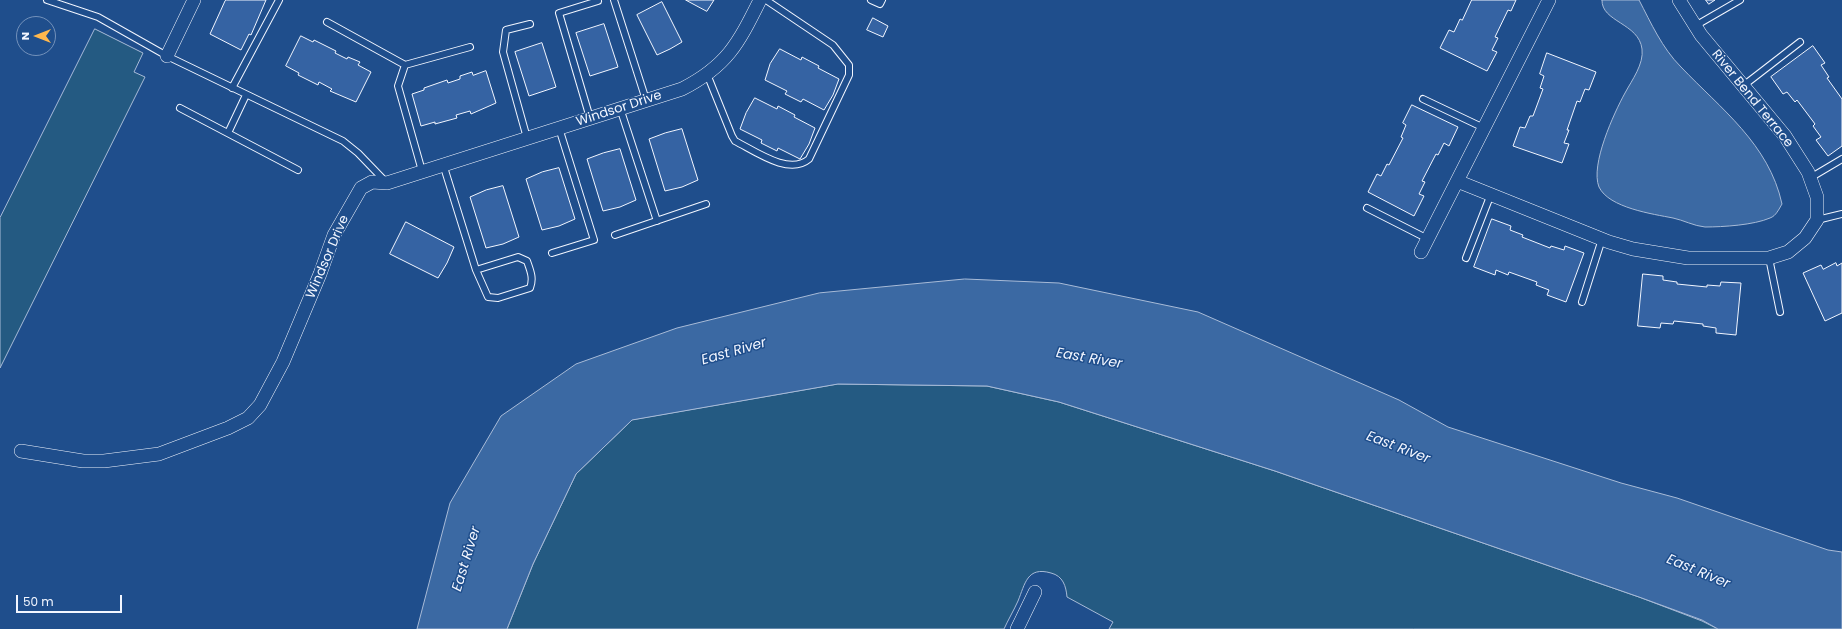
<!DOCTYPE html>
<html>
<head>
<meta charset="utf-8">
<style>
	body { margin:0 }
	#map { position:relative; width:1842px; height:629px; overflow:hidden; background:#1f4e8c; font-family:Poppins,sans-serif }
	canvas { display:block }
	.north { position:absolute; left:16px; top:16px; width:40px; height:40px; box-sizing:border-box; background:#1f4e8c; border:1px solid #7391ba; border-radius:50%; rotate:270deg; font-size:11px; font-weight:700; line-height:16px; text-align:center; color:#f2f6ff }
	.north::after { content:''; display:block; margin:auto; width:14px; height:18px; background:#ffb74d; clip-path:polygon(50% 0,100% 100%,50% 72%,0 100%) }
	.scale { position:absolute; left:16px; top:595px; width:106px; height:18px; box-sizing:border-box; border:2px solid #f2f6ff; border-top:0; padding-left:5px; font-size:12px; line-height:14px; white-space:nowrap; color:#f2f6ff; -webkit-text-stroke:3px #1f4e8c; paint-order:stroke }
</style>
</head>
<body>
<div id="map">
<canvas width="1842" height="629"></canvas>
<div class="north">N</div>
<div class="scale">50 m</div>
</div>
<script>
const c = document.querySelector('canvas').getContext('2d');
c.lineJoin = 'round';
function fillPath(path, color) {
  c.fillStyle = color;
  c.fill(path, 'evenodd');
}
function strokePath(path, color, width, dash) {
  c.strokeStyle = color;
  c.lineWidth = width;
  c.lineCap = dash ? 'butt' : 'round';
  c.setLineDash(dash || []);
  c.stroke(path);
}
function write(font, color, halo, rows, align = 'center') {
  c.font = font + ' Poppins,sans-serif';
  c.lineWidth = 3;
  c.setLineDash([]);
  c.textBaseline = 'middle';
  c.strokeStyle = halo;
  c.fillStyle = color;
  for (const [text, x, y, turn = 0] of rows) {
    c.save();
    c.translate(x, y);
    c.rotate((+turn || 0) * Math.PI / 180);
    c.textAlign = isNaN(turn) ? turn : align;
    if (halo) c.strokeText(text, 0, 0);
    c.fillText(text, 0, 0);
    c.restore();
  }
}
const green = new Path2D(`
	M95 29 143 53 134 72 145 77 0 368V218Z
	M838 384 987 386 1059 402 1275 471 1639 597 1702 621 1718 629H1109L1113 622 1067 597C1066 586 1063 576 1051 573 1027 566 1025 584 1018 601 1014 610 1008 620 1004 629H507L533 564 576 474 632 420Z`);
fillPath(green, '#245a82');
strokePath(green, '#a8bbd7', 1);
const water = new Path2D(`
	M1602 0H1639C1651 23 1662 48 1681 67 1721 109 1769 144 1782 204 1779 209 1776 216 1770 218 1754 225 1723 227 1705 227 1694 226 1683 220 1673 218 1653 214 1609 208 1599 187 1590 165 1614 113 1625 93 1632 80 1644 64 1642 49 1639 23 1601 22 1602 0Z
	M965 279 1059 283 1198 312 1399 400 1448 427 1621 483 1677 498 1828 550 1842 552V629H1718L1702 620 1639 597 1275 471 1059 402 987 386 838 384 632 420 576 474 533 564 507 629H417L450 503 501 416 576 364 677 328 819 293Z`);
fillPath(water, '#3b69a3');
strokePath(water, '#a8bbd7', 1);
const building = new Path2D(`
	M227 0H266L251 35 249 34 241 50 210 34 225 1Z
	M686 0H714L707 11Z
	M1472 0H1516L1511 11 1508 10 1495 37 1498 38 1492 50 1497 52 1487 71 1440 48 1449 30 1454 32 1460 19 1462 20Z
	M1706 0H1715L1709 4Z
	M662 2 682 42 670 49 657 55 637 15Z
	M873 18 888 26 883 37 867 30Z
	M604 24 618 67 590 76 576 33Z
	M301 36 313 42 314 40 336 51 335 53 347 59 348 57 360 62 358 65 371 72 356 102 330 91 332 89 319 82 318 85 298 75 299 73 286 66Z
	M542 43 556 87 529 96 515 52Z
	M1813 46 1825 63 1821 65 1829 77 1827 78 1842 99V146L1828 156 1816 140 1821 137 1813 126 1815 124 1797 100 1795 102 1787 92 1783 94 1771 77Z
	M780 49 801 60 802 57 819 66 818 68 839 79 833 95 824 110 803 99 801 102 785 94 787 91 765 80 770 64Z
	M1547 53 1596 72 1589 90 1585 89 1580 102 1577 101 1567 130H1569L1564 143 1569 144 1562 163 1513 146 1520 127 1525 128 1530 116H1533L1543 89 1540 88 1544 76 1540 74Z
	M486 71 496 103 471 114 470 111 456 115 457 118 435 124V122L421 126 412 94 424 90V88L447 80 448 83 460 79V76L472 72 473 75Z
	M755 98 777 109 778 106 795 115 794 117 815 128 809 144 800 159 778 148 777 151 761 143 762 140 740 129 746 113Z
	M1412 105 1458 127 1449 146 1444 143 1438 155 1436 154 1422 181 1425 182 1419 194 1424 196 1414 216 1368 192 1377 174 1381 176 1387 164 1389 165 1403 138 1401 137 1406 125 1403 123Z
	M682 129 698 180 682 187 665 191 649 139 665 133Z
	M620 149 636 200 620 207 603 211 587 159 603 153Z
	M559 168 575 219 559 226 542 230 526 179 542 172Z
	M503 186 519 237 503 244 486 248 470 197 486 190Z
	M1492 219 1511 226 1510 230 1523 235 1522 237 1550 248 1551 246 1564 250 1565 246 1584 253 1566 302 1547 295 1549 290 1536 285 1537 282 1509 272 1508 275 1496 270 1495 275 1474 267Z
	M406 222 454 247 447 263 438 278 390 254Z
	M1836 263 1837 266 1842 263V313L1825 321 1803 273 1821 265 1823 269Z
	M1643 274 1663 276V280L1677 282V284L1707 287V285L1720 286 1721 282 1741 283 1736 335 1716 333V328L1703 326V324L1674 321 1673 324 1661 323 1660 328 1638 326Z`);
fillPath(building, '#3563a3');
strokePath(building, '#f2f6ff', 1);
const service = new Path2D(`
	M47 0 98 17 167 56 343 141 358 153 385 181
	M614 0 646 100
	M871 0 880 4 882 0
	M327 22 405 65 470 47
	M1695 26 1740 0
	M405 65 398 86 422 171
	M707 74 732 136 735 141C755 151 789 176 809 159L849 75V65L833 45 766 0
	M1743 86 1800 42
	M232 88 279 0
	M1423 99 1484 128
	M180 108 298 170
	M620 108 657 221
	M590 118 559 13 598 1
	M228 133 246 95
	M527 138 503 52 506 30 530 24
	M443 164 476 270 488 297 498 298 530 288C534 278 530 270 527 261L518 257 476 270
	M1810 178 1842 159
	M1367 208 1428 239
	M1817 220 1842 214
	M615 235 706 204
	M552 253 594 240 559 128
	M1466 258 1491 194
	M1769 258 1780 312
	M1582 302 1602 239`);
const minor = new Path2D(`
	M167 56 194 0
	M1457 181 1609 242 1633 249 1688 258H1769L1788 252 1805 238 1817 220V197L1808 172 1785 136 1701 35 1679 0
	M1421 252 1549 0
	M21 451 83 461H104L159 454 228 428 248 418 260 405 283 362 320 274 334 235 361 188 372 182 387 183 682 89C727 66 738 44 760 0
	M1017 629 1035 592`);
strokePath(service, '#f2f6ff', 8);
strokePath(minor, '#f2f6ff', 14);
strokePath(service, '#1f4e8c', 6);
strokePath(minor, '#1f4e8c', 13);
write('13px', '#f2f6ff', '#1f4e8c', [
	["River Bend Terrace",1752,99,51],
	["Windsor Drive",619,109,-18],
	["Windsor Drive",328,257,-67]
]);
write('italic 14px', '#f2f6ff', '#1f4e8c', [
	["East River",734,352,-16],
	["East River",1089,359,10],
	["East River",1398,448,21],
	["East River",467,559,-73],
	["East River",1698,572,23]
]);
</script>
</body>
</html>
